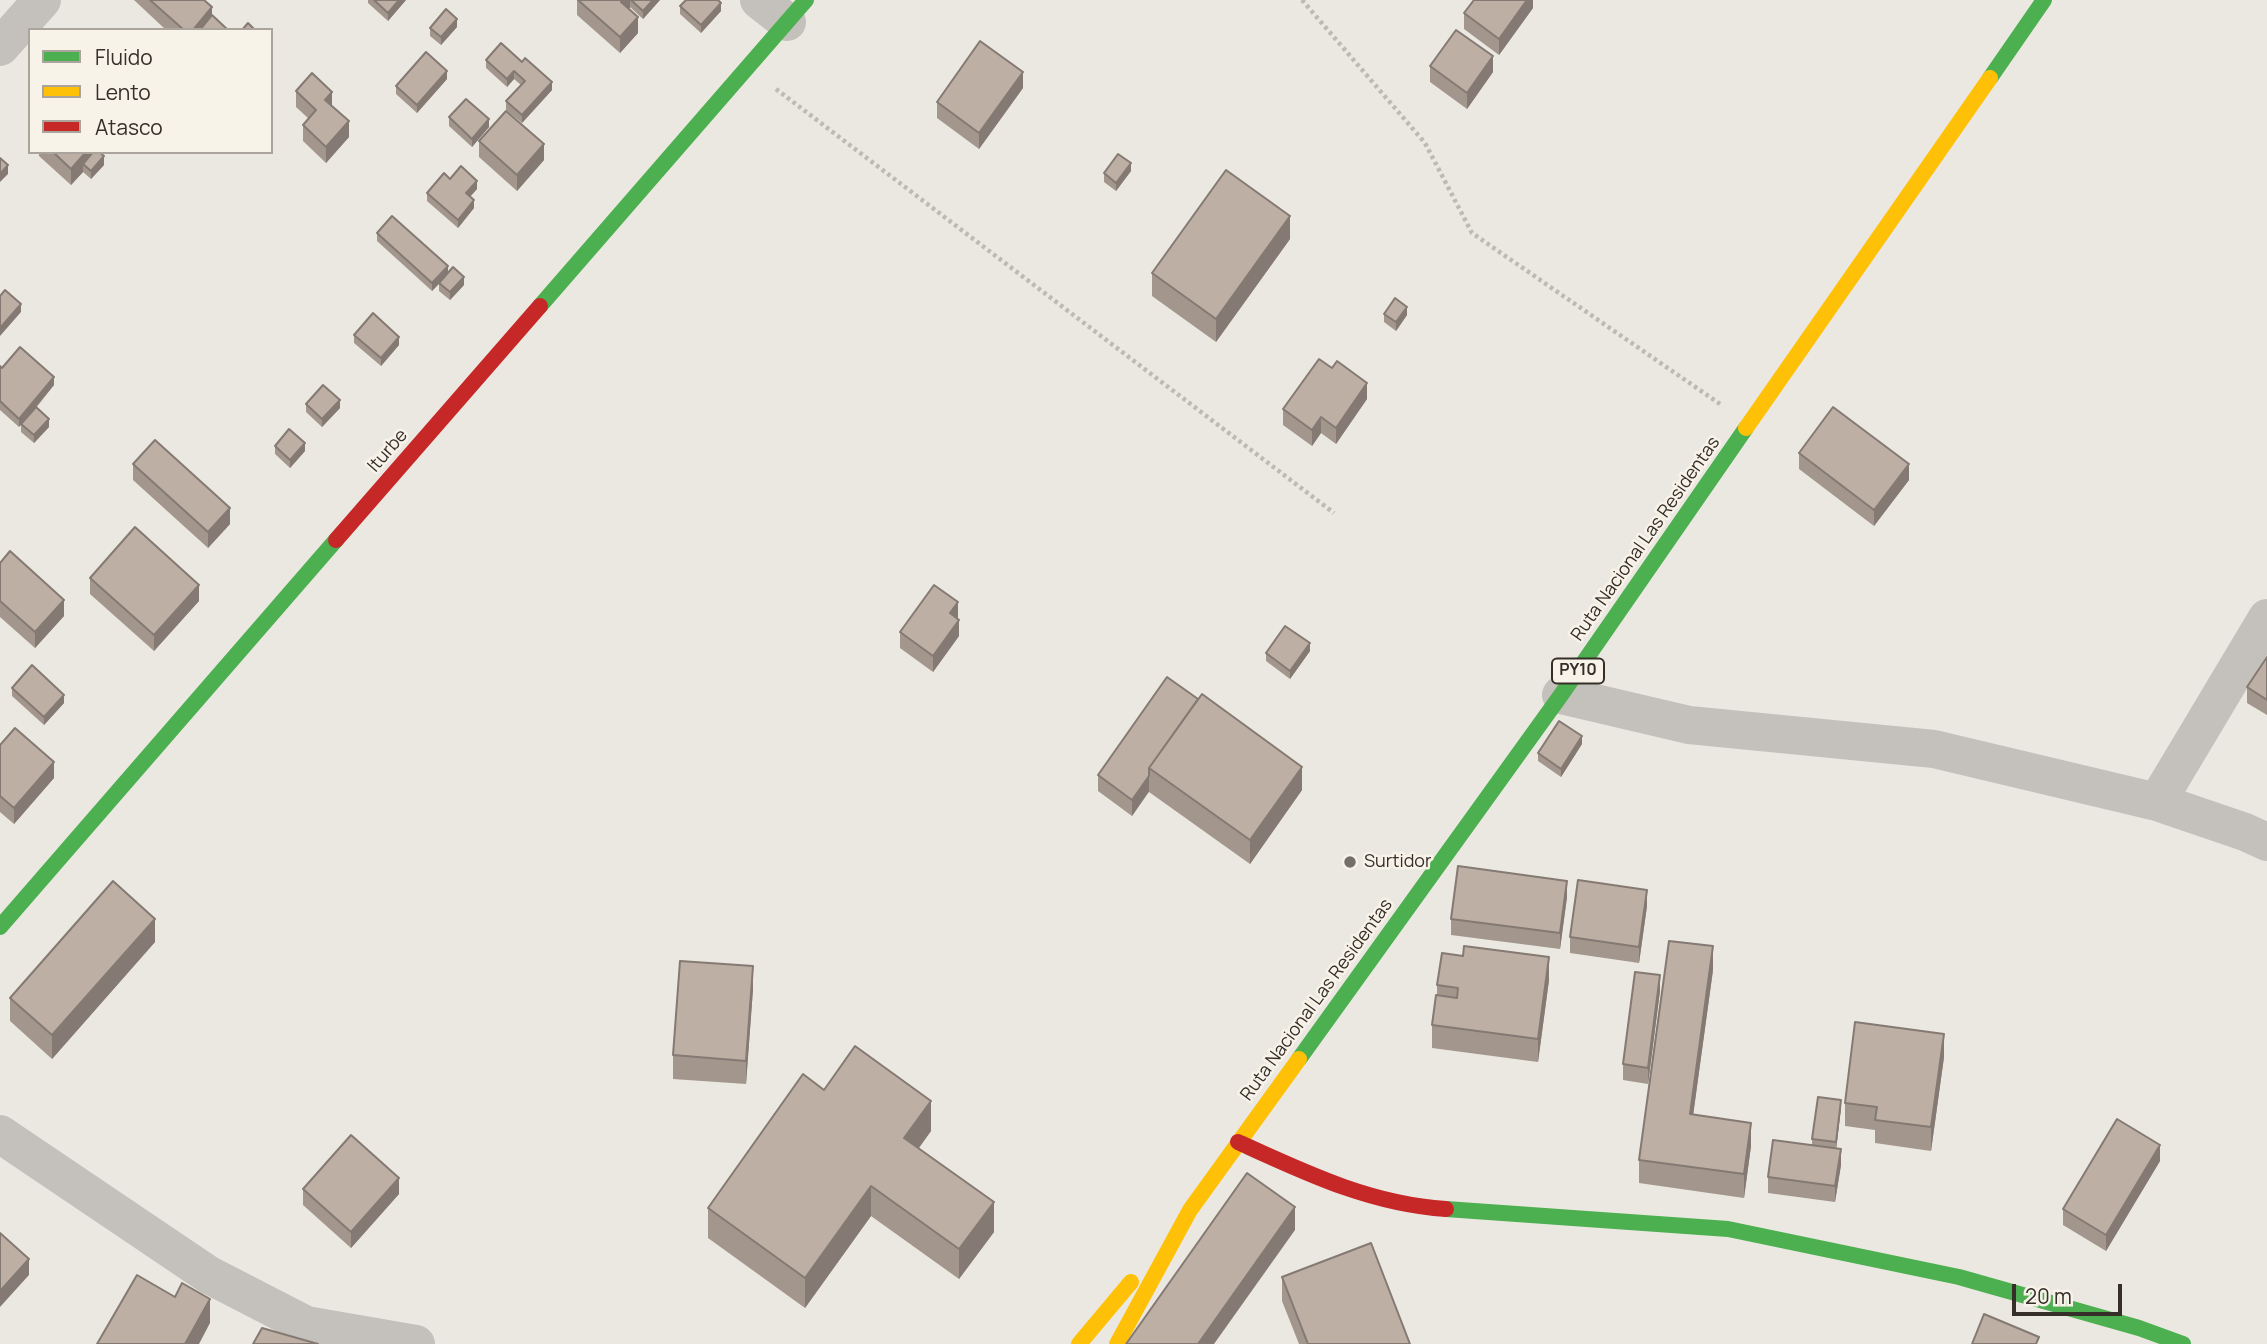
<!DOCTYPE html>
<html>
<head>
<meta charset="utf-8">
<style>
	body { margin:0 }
	#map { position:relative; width:2267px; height:1344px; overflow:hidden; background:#ebe8e1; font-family:Manrope,sans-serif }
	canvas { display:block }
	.legend { position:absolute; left:28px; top:28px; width:245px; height:126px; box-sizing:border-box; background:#f8f3e9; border:2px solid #aaa49c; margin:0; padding:9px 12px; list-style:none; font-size:21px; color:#352e29 }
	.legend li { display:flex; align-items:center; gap:14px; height:35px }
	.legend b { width:35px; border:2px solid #aaa49c }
	.scale { position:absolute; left:2012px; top:1284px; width:110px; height:32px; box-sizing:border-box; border:4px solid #352e29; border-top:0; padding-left:9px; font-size:21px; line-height:24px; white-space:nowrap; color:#352e29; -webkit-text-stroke:5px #f8f3e9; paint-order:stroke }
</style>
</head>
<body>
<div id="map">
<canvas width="2267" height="1344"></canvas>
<ul class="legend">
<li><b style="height:9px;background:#4caf50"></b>Fluido</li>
<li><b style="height:9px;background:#ffc107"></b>Lento</li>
<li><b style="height:9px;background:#c62828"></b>Atasco</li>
</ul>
<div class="scale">20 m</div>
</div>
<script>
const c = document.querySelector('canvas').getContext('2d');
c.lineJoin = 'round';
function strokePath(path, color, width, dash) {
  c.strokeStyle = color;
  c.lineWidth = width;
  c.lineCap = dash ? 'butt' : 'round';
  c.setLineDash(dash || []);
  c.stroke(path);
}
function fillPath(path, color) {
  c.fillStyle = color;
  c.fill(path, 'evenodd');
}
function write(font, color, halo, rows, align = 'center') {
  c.font = font + ' Manrope,sans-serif';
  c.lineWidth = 5;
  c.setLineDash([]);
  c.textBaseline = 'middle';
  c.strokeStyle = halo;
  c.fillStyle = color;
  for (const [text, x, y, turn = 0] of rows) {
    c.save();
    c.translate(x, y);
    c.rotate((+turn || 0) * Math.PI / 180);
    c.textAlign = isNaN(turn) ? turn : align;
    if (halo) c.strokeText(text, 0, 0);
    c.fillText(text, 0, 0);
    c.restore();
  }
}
strokePath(new Path2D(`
	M1302 0 1425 143 1472 233 1720 404
	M776 89 1334 513`), '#bdb9b3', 4.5, [3.5, 3.5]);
strokePath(new Path2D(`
	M759 0 787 22
	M0 47 42 0
	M1561 695 1689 725 1934 749 2157 802 2245 832 2267 842
	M2157 802 2267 618
	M0 1134 209 1275 306 1325 416 1344`), '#c4c0bb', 38);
strokePath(new Path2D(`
	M1990 78 2044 0
	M540 306 806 0
	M0 927 336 540
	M1299 1059 1561 695 1746 428
	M1446 1209 1728 1229 1959 1277 2139 1328 2183 1344`), '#4caf50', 16);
strokePath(new Path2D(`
	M1746 428 1990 78
	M1079 1344 1131 1282
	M1117 1344 1190 1210 1299 1059`), '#ffc107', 16);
strokePath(new Path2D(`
	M336 540 540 306
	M1238 1142C1306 1173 1370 1204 1446 1209`), '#c62828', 16);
fillPath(new Path2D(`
	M134 0H204L212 15 228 30H166Z
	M368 0H406L388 21 368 3Z
	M577 0H660L643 19 630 7 629 9 638 33 620 53 577 15Z
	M1533 0V8L1499 55 1464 29V13Z
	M680 6 721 11 701 33 680 14Z
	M457 27 441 45 430 36V28Z
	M486 60 522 62 552 90 522 123 506 110V101L521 85 514 79 507 87 486 68Z
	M1430 66 1493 72 1467 109 1430 82Z
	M447 79 417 113 396 94V86Z
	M1023 88 979 149 937 118V102Z
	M296 91 332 106 349 137 326 163 303 141V125L309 119 296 107Z
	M449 117 489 127 472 147 449 126Z
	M479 141 544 160 517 191 479 157Z
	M39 152H99L104 165 91 179 83 172 71 185 39 156Z
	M1131 171 1116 191 1104 182V173Z
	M450 179 477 189 470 197 474 208 458 228 427 201V193Z
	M377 233 448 273 464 285 450 300 439 291V284L432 291 377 241Z
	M1290 239 1216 342 1152 296V273Z
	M1384 314 1407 315 1396 331 1384 322Z
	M354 335 399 345 381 366 354 343Z
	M0 366 2 368 54 385 36 408 49 427 34 443 21 432V425L19 427 0 410Z
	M1367 399 1336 444 1321 433 1312 446 1283 425V409Z
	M306 404 340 408 322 427 306 412Z
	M275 446 305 451 290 468 275 454Z
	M1799 453 1909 480 1874 526 1799 469Z
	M133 464 230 524 208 548 133 480Z
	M0 563 64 616 35 648 0 617Z
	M90 578 199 601 154 651 90 594Z
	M958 617 957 619 959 636 933 672 900 648V632Z
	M1310 651 1290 679 1266 661V653Z
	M2267 657V715L2247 703V687Z
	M1167 677 1302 790 1250 864 1149 792 1132 816 1098 791V775Z
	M12 688 64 703 44 725 12 696Z
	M1582 744 1561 777 1538 761V753Z
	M0 745 54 778 14 824 0 812Z
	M1567 897 1560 949 1451 935V919Z
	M1647 906 1639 963 1570 953V937Z
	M155 942 52 1059 10 1021V998Z
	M1713 970 1693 1115 1751 1146 1744 1198 1639 1183V1160Z
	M1549 980 1538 1062 1432 1048V1025L1437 995V985Z
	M753 989 746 1084 673 1079V1055Z
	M1660 991 1648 1084 1623 1080V1064Z
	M1944 1057 1931 1151 1875 1143V1130L1845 1126V1103Z
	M824 1090 931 1131 919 1148 994 1232 959 1279 871 1216 805 1308 708 1238V1208Z
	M1841 1108 1836 1149 1841 1165 1835 1202 1768 1193V1177L1812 1145V1139Z
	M2160 1161 2106 1251 2063 1225V1209Z
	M303 1189 399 1194 351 1248 303 1205Z
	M1282 1277 1410 1344H1299L1282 1301Z`), '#a3968d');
fillPath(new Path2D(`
	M399 0H406L388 21V13Z
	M623 0H630V8L621 18V2Z
	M653 0H660L643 19V11Z
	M1527 0H1533V8L1499 55V39Z
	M721 3V11L701 33V25Z
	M212 7V23L207 30H193Z
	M638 17V33L620 53V37Z
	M457 19V27L441 45V37Z
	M1493 56V72L1467 109V93Z
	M447 71V79L417 113V105Z
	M514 71V79L507 87V79Z
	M1023 72V88L979 149V133Z
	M552 82V90L522 123V115Z
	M332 92V108L325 100Z
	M489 119V127L472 147V139Z
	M349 121V137L326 163V147Z
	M544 144V160L517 191V175Z
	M86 152H96L83 164V172L71 185V169Z
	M104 156V165L91 179V171Z
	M1131 163V171L1116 191V183Z
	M8 165V174L0 182V174Z
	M477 181V189L466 201V193Z
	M474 200V208L458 228V220Z
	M1290 216V239L1216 342V319Z
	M448 266V274L432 291V283Z
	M464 277V285L450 300V292Z
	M21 304V312L0 336V328Z
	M1407 307V315L1396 331V322Z
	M399 337V345L381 366V358Z
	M54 377V385L19 427V419Z
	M1367 383V399L1336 444V428Z
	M340 400V408L322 427V419Z
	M1321 417V433L1312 446V430Z
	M49 419V427L34 443V435Z
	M305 443V451L290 468V460Z
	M1909 464V480L1874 526V510Z
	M230 508V524L208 548V532Z
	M199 585V601L154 651V635Z
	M64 600V616L35 648V632Z
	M958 602V617L950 629V613Z
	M959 620V636L933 672V656Z
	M1310 643V651L1290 679V671Z
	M64 695V703L44 725V717Z
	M1582 736V744L1561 777V769Z
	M54 762V778L14 824V808Z
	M1302 767V790L1250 864V840Z
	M1149 776V791L1132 816V800Z
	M1567 881V897L1560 949V933Z
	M1647 890V906L1639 963V947Z
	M155 919V942L52 1059V1035Z
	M1713 946V970L1690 1138V1114Z
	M1549 957V980L1538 1062V1039Z
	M753 966V989L746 1084V1061Z
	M1660 975V991L1648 1084V1068Z
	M1944 1034V1057L1931 1151V1127Z
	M1841 1100V1108L1836 1150V1142Z
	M931 1101V1131L904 1168V1138Z
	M1751 1123V1146L1744 1198V1174Z
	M2160 1145V1161L2106 1251V1235Z
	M1841 1149V1165L1835 1202V1186Z
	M399 1178V1194L351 1248V1232Z
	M871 1186V1216L805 1308V1278Z
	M994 1202V1232L959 1279V1249Z
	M1295 1207V1230L1214 1344H1198Z
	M29 1259V1275L0 1307V1291Z
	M210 1299V1323L199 1344H185Z`), '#847a73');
const building = new Path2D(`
	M150 0H204L212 7 193 30H184Z
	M374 0H399L388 13Z
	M578 0H623L621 2 638 17 620 37Z
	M631 0H653L643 11Z
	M686 0H718L721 3 701 25 680 6Z
	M1474 0H1527L1499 39 1464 13Z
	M446 9 457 19 441 37 430 28Z
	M212 15 228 30H200Z
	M248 23 255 30H242Z
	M1456 30 1493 56 1467 93 1430 66Z
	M980 41 1023 72 979 133 937 102Z
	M501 43 522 62 525 58 552 82 522 115 506 101 525 81 514 71 507 79 486 60Z
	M426 52 447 71 417 105 396 86Z
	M312 73 332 92 325 100 349 121 326 147 303 125 316 110 296 91Z
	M466 99 489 119 472 139 449 117Z
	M506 111 544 144 517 175 479 141Z
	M53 152H86L71 169Z
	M93 152H99L104 156 91 171 83 164Z
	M1118 154 1131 163 1116 183 1104 173Z
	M0 158 8 165 0 174Z
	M461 166 477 181 466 193 474 200 458 220 427 193 444 173 450 179Z
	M1226 170 1290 216 1216 319 1152 273Z
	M392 216 448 266 432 283 377 233Z
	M453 267 464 277 450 292 439 283Z
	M5 290 21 304 0 328V296Z
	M1395 298 1407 307 1396 322 1384 314Z
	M373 313 399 337 381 358 354 335Z
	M20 347 54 377 19 419 0 401V366L2 368Z
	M1319 359 1332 368 1337 361 1367 383 1336 428 1321 417 1312 430 1283 409Z
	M323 385 340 400 322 419 306 404Z
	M36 407 49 419 34 435 21 424Z
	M1833 407 1909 464 1874 510 1799 453Z
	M289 429 305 443 290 460 275 446Z
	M155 440 230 508 208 532 133 464Z
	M135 527 199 585 154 635 90 578Z
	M10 551 64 600 35 632 0 601V563Z
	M934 585 958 602 950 613 959 620 933 656 900 632Z
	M1285 626 1310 643 1290 671 1266 653Z
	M2267 657V700L2247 687Z
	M32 665 64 695 44 717 12 688Z
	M1167 677 1198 699 1149 768V776L1132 800 1098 775Z
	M1202 694 1302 767 1250 840 1149 768Z
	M1559 721 1582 736 1561 769 1538 753Z
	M15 728 54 762 14 808 0 796V745Z
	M1458 866 1567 881 1560 933 1451 919Z
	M1578 880 1647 890 1639 947 1570 937Z
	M113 881 155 919 52 1035 10 998Z
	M1669 941 1713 946 1690 1114 1751 1123 1744 1174 1639 1160Z
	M1464 946 1549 957 1538 1039 1432 1025 1436 995 1457 998 1458 988 1437 985 1442 953 1463 956Z
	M680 961 753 966 746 1061 673 1055Z
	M1635 972 1660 975 1648 1068 1623 1064Z
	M1855 1022 1944 1034 1931 1127 1875 1120 1877 1107 1845 1103Z
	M855 1046 931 1101 904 1138 994 1202 959 1249 871 1186 805 1278 708 1208 803 1074 824 1090Z
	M1818 1097 1841 1100 1836 1142 1812 1139Z
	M2117 1119 2160 1145 2106 1235 2063 1209Z
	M351 1135 399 1178 351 1232 303 1189Z
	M1773 1140 1841 1149 1835 1186 1768 1177Z
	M1247 1173 1295 1207 1198 1344H1126Z
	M0 1233 29 1259 0 1291Z
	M1371 1243 1410 1344H1308L1282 1277Z
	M137 1275 175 1297 182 1283 210 1299 185 1344H97Z
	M1984 1314 2039 1337 2036 1344H1972Z
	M262 1328 318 1344H253Z`);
fillPath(building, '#bdafa4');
strokePath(building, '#847a73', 2);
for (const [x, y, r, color] of [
	[1350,862,7,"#756f69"]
]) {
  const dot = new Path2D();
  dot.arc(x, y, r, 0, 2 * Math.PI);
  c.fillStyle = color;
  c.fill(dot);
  strokePath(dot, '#f8f3e9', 2.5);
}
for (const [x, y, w] of [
	[1578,671,52]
]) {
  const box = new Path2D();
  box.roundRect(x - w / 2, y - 12.5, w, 25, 5);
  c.fillStyle = '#f8f3e9';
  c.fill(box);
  strokePath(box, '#352e29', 2);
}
write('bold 16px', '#352e29', null, [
	["PY10",1578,671]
]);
write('18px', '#352e29', '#f8f3e9', [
	["Iturbe",388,451,-49],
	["Ruta Nacional Las Residentas",1646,539,-55],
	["Ruta Nacional Las Residentas",1317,1000,-54]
]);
write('18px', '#352e29', '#f8f3e9', [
	["Surtidor",1364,862]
], 'left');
</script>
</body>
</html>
